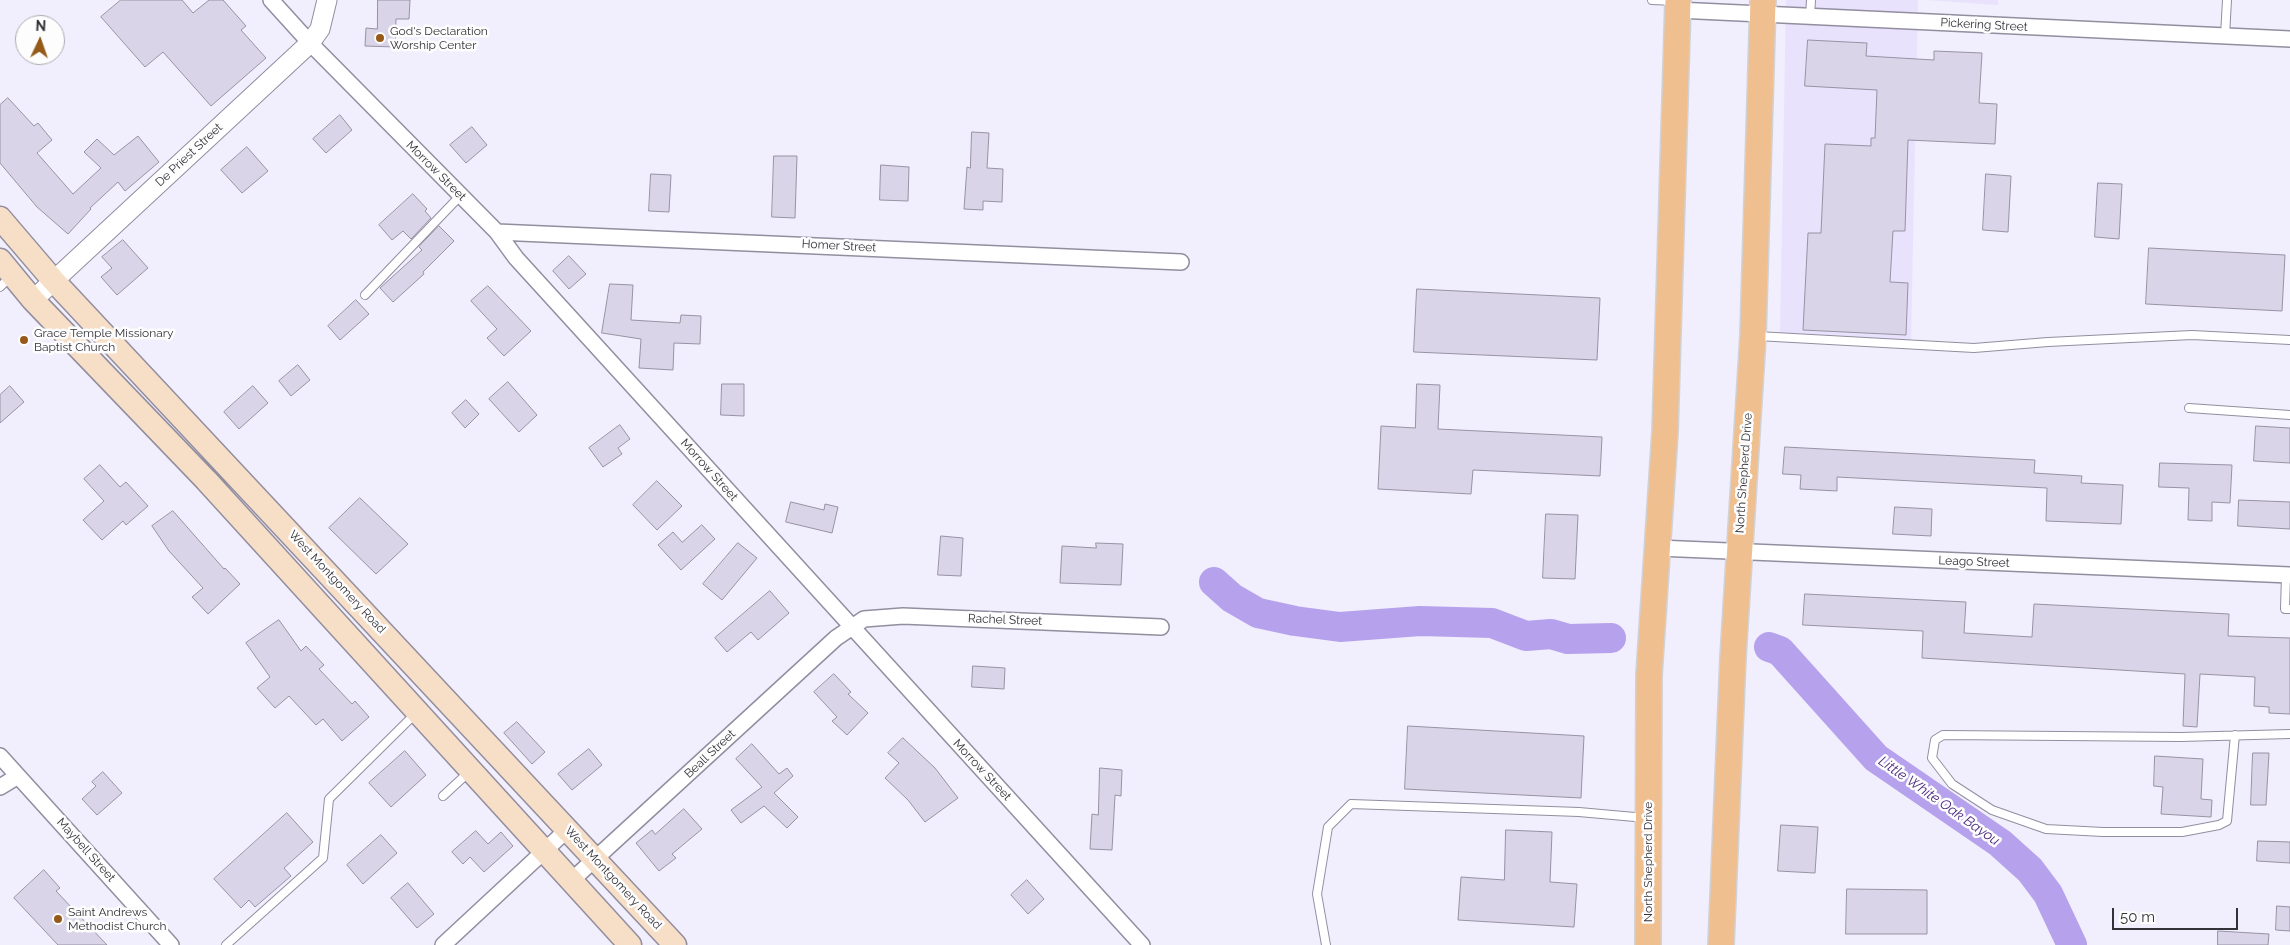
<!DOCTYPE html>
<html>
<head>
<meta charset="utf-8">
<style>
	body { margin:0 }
	#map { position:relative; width:2290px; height:945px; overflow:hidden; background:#f1eefd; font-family:Raleway,sans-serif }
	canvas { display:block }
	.north { position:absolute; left:15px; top:15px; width:50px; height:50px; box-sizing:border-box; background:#fdfdfd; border:1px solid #adacaf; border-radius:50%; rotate:3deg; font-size:14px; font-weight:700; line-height:20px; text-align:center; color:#343239 }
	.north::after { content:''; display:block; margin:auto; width:18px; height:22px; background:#955a19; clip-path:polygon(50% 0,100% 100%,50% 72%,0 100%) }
	.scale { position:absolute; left:2112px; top:908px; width:126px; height:22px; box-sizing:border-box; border:2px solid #343239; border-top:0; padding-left:6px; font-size:15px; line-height:18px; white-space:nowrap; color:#343239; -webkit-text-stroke:4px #fdfdfd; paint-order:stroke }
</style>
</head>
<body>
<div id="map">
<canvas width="2290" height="945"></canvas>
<div class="north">N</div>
<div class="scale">50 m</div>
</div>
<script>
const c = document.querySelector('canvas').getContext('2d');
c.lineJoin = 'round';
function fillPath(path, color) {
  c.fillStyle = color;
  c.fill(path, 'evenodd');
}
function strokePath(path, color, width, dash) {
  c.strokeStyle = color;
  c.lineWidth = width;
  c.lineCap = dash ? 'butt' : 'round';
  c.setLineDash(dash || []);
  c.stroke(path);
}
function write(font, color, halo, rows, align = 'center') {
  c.font = font + ' Raleway,sans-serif';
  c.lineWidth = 5;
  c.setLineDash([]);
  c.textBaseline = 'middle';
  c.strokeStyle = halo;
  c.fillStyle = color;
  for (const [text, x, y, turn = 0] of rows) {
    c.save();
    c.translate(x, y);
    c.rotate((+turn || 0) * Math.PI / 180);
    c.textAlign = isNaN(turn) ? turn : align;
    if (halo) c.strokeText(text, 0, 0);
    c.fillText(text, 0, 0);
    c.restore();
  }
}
fillPath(new Path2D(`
	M1786 0H1918L1911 341 1780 334Z
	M1926 0H1998V5Z`), '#e8e2fc');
strokePath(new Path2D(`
	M1214 582 1232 598 1258 613 1295 621 1340 627 1420 621 1492 623 1526 636 1551 634 1568 639 1611 638
	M1769 647 1780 651 1876 758 2000 843 2030 870 2048 894 2072 945`), '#b6a1ec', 30);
const building = new Path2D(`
	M121 0H182L193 13 209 0H223L246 26 241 30 266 58 211 106 163 52 145 67 101 17Z
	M378 0H410L409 19H396L395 47 365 46 366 28 377 29Z
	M1808 40 1867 43 1866 56 1934 60V51L1982 53 1979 103 1997 104 1995 144 1908 140 1905 231H1893L1890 282 1908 283 1906 335 1803 330 1808 233H1821L1825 144 1871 146V138H1875L1877 90 1805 86Z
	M8 98 34 126 38 123 52 140 37 153 73 194 101 168 84 152 97 139 114 155 138 136 159 162 125 191 118 182 90 208 91 209 68 234 37 207 0 163V105Z
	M340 115 352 130 326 153 313 139Z
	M472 127 487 145 466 163 450 145Z
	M972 132 989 133 987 168 1003 169 1002 202 983 201V210L964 209 967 167 970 168Z
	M247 147 268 171 242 193 221 170Z
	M774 156H797L795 218 772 217Z
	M881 165 909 167 908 201 880 200Z
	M651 174 671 175 669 212 649 211Z
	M1986 174 2011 176 2008 232 1983 230Z
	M2098 183 2122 184 2119 239 2095 237Z
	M413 194 427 209 425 211 431 218 411 239 403 231 392 240 379 225Z
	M439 226 454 241 423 272 424 274 393 302 380 288 422 250 419 247Z
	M123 240 148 268 117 295 101 277 112 268 102 257Z
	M2149 248 2285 255 2282 311 2146 304Z
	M569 256 586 274 569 289 553 271Z
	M610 284 633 285 631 320 680 323 681 315 701 316 700 344 674 343 673 370 639 368 641 339 602 333Z
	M488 286 531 331 504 356 487 338 497 329 471 301Z
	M1417 289 1600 298 1597 360 1414 352Z
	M356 300 369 314 340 340 328 326Z
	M298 365 310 380 291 396 279 381Z
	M508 382 537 415 519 432 489 399Z
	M722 384H744V416L721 415Z
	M1417 384 1440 385 1438 429 1602 437 1600 476 1473 470 1471 494 1378 489 1381 426 1415 428Z
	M10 386 24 402 0 423V395Z
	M253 386 268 403 239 429 224 412Z
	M466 400 479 414 465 428 452 413Z
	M620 425 630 439 618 448 622 454 603 467 589 448Z
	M2256 426 2290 428V463L2254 461Z
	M1785 447 2035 460 2034 473 2082 476 2081 483 2123 485 2121 524 2046 521 2047 488 1837 477V491L1800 489 1801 475 1783 474Z
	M2160 463 2232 465 2230 503 2212 502V521L2188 520 2189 488 2159 487Z
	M100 465 120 487 126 482 148 506 126 525 123 521 102 540 83 520 104 501 84 479Z
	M657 481 682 506 657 530 633 505Z
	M360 498 408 544 376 574 329 528Z
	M2239 500 2290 502V529L2238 526Z
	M791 502 824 510 825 504 838 507 832 533 786 522Z
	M1895 507 1932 509 1931 536 1893 534Z
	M173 511 224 569 225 568 240 584 208 614 192 597 203 588 169 551 152 526Z
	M1546 514 1578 515 1575 579 1543 578Z
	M702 525 715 539 681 570 658 545 673 532 682 542Z
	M941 536 963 538 961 576 938 575Z
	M738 543 757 558 722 600 703 584Z
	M1096 543 1123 544 1121 585 1060 583 1062 546 1096 548Z
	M770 591 789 613 758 640 751 632 727 652 715 638Z
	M1805 594 1966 602 1964 633 2032 637 2034 604 2229 614 2228 636 2290 638V714L2269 713V707L2254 706 2255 677 2200 674 2197 727 2183 726 2185 674 1922 658 1923 631 1803 625Z
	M279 620 301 651 306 646 324 665 319 669 352 704 355 701 369 717 342 741 323 719 316 725 289 696 275 708 257 688 270 677 246 643Z
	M973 666 1005 668 1004 689 972 687Z
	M834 674 851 692 848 694 868 713 847 735 832 721 837 717 814 692Z
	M517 722 545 752 532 764 504 733Z
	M1408 726 1584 736 1581 798 1405 789Z
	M903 738 935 768 958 798 925 822 908 800 885 778 899 763 888 753Z
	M752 744 779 774 787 768 793 776 774 793 798 817 787 828 764 806 741 823 731 810 762 787 736 759Z
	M589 749 602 765 572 790 558 774Z
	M405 751 426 775 391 807 369 783Z
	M2253 753H2269L2266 805H2251Z
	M2155 756 2203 759 2201 799 2212 800 2211 817 2161 814 2163 787 2154 786Z
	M1100 768 1122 770 1121 796 1115 795 1112 850 1090 849 1092 814 1098 815Z
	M103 772 122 793 97 815 82 799 96 786 92 782Z
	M684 809 702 829 672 854 676 858 659 871 636 843 652 830 655 834Z
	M287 813 313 842 284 868 291 876 255 907 249 900 241 908 214 879Z
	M1781 825 1818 827 1815 873 1778 871Z
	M1506 830 1552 832 1550 882 1577 884 1574 927 1458 920 1461 877 1504 880Z
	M476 831 488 844 501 832 513 846 484 872 470 857 463 864 452 852Z
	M381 835 397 853 363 884 347 865Z
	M2258 841 2290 842V863L2257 861Z
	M44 870 60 888 56 891 107 945H58L14 898Z
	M1027 880 1044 899 1028 914 1011 895Z
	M408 883 434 914 417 928 391 898Z
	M1847 889 1927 890V934H1846Z
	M2277 906 2290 907V931L2276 930Z
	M2218 931 2269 934 2268 945H2218Z`);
fillPath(building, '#d9d4e7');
strokePath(building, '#9792a4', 1);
const service = new Path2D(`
	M1652 0 1676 1
	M1810 17 1811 0
	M2225 36 2227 0
	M0 287 11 276
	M365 295 460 196
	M1757 336 1974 348 2048 342 2192 335 2290 340
	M2189 408 2290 415
	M2286 575 2285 609H2290
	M2235 735 2227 821 2219 825 2182 832H2103L2046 829 1992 810 1952 784 1932 758 1935 740 1943 735 2181 737 2290 734
	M443 796 469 772
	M226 945 323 858 329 799 416 713
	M1326 945 1317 894 1328 827 1351 804 1579 812 1646 818`);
const minor = new Path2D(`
	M271 0 310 43 497 232 516 258 1142 945
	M1677 10 2290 39
	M497 232 1181 262
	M1658 548 2290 575
	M0 756 171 945
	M0 787 18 776
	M571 881 836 638 864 619 903 616 1161 627
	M443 945 568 829`);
const tertiary = new Path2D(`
	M33 300 310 43 320 29 327 0`);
const secondary = new Path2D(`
	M0 218 53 280 675 945
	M0 260 33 300 206 480 630 945`);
const primary = new Path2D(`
	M1648 945 1649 675 1665 432 1678 0
	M1721 945 1733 657 1753 336 1763 0`);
strokePath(service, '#928e9f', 10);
strokePath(minor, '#928e9f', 18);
strokePath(tertiary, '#928e9f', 21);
strokePath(secondary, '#928e9f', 25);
strokePath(primary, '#d2d2d3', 28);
strokePath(service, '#fff', 8);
strokePath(minor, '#fff', 15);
strokePath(tertiary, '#fff', 19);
strokePath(secondary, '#f7dfc7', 22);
strokePath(primary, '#efbf8f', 25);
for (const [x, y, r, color] of [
	[380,38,5,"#955a19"],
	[24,340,5,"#955a19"],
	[58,919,5,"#955a19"]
]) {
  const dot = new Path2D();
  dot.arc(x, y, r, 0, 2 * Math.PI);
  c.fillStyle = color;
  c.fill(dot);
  strokePath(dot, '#fdfdfd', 2);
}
write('12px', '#343239', '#fdfdfd', [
	["Pickering Street",1984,25,3],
	["De Priest Street",189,155,-43],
	["Morrow Street",436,171,45],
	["Homer Street",839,246,3],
	["Morrow Street",709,470,48],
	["North Shepherd Drive",1744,473,-86],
	["Leago Street",1974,562,2],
	["West Montgomery Road",337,582,47],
	["Rachel Street",1005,620,2],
	["Beall Street",710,754,-43],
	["Morrow Street",982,770,47],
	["Maybell Street",86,850,48],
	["North Shepherd Drive",1648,862,-90],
	["West Montgomery Road",613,878,47]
]);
write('12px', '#343239', '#fdfdfd', [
	["God's Declaration",390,31],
	["Worship Center",390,45],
	["Grace Temple Missionary",34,333],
	["Baptist Church",34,347],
	["Saint Andrews",68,912],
	["Methodist Church",68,926]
], 'left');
write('italic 14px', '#49287e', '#fdfdfd', [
	["Little White Oak Bayou",1939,801,35]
]);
</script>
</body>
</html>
